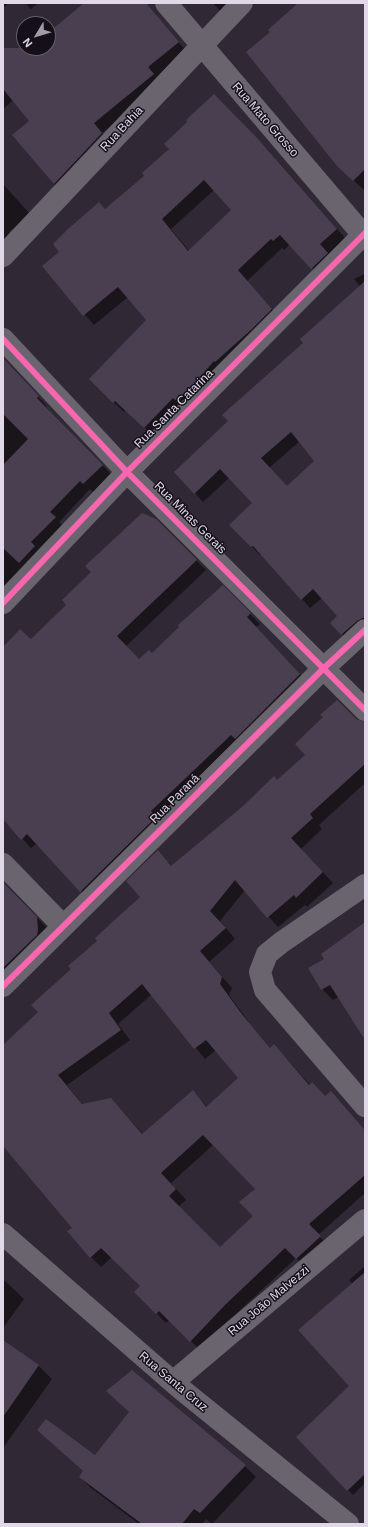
<!DOCTYPE html>
<html>
<head>
<meta charset="utf-8">
<style>
	body { margin:0 }
	#map { position:relative; width:368px; height:1527px; overflow:hidden; background:#302834; font-family:Helvetica,sans-serif }
	canvas { display:block }
	.frame { position:absolute; inset:0; border:4px solid #e2d9e8; pointer-events:none }
	.north { position:absolute; left:16px; top:16px; width:40px; height:40px; box-sizing:border-box; background:#150f19; border:1px solid #67606c; border-radius:50%; rotate:232deg; font-size:11px; font-weight:700; line-height:16px; text-align:center; color:#e2d9e8 }
	.north::after { content:''; display:block; margin:auto; width:14px; height:18px; background:#a49ba9; clip-path:polygon(50% 0,100% 100%,50% 72%,0 100%) }
</style>
</head>
<body>
<div id="map">
<canvas width="368" height="1527"></canvas>
<div class="frame"></div>
<div class="north">N</div>
</div>
<script>
const c = document.querySelector('canvas').getContext('2d');
c.lineJoin = 'round';
function fillPath(path, color) {
  c.fillStyle = color;
  c.fill(path, 'evenodd');
}
function strokePath(path, color, width, dash) {
  c.strokeStyle = color;
  c.lineWidth = width;
  c.lineCap = dash ? 'butt' : 'round';
  c.setLineDash(dash || []);
  c.stroke(path);
}
function write(font, color, halo, rows, align = 'center') {
  c.font = font + ' Helvetica,sans-serif';
  c.lineWidth = 3;
  c.setLineDash([]);
  c.textBaseline = 'middle';
  c.strokeStyle = halo;
  c.fillStyle = color;
  for (const [text, x, y, turn = 0] of rows) {
    c.save();
    c.translate(x, y);
    c.rotate((+turn || 0) * Math.PI / 180);
    c.textAlign = isNaN(turn) ? turn : align;
    if (halo) c.strokeText(text, 0, 0);
    c.fillText(text, 0, 0);
    c.restore();
  }
}
fillPath(new Path2D(`
	M3 3H9L3 8Z
	M25 3H38L31 9Z
	M81 3H141L155 14 187 52 163 84 102 133 111 143 64 193 54 184 31 121 13 100 3 109V66L32 48H48V35L83 5Z
	M213 3H240L225 16Z
	M299 3H365V191L350 177 272 32Z
	M214 95 268 150 346 239 322 278 290 244 284 250 282 248 247 281 281 319 155 437 125 410 124 412 100 389 147 320 128 297 94 325 43 267 146 176ZM214 190 232 210 189 251 171 229Z
	M3 184 30 214 9 232 13 236 3 246Z
	M365 274V630L351 643 331 623 339 616 322 598 310 608 262 554 260 555 230 525 254 503 229 478 203 502 195 493 229 421 360 286 354 279ZM300 441 316 461 287 487 269 468Z
	M3 360 47 406 46 407 112 475 93 492 90 489 59 522 64 527 3 601Z
	M156 520 206 570 126 646 139 660 152 655 223 587 260 624 256 627 309 684 91 901 37 843 31 848 3 818V648L31 641Z
	M356 720 365 723V783L319 825 322 829 301 849 333 883 307 907 305 905 278 927 245 890 220 921 235 939 209 962 232 988 229 995 251 1025 271 1049 284 1056 310 1085 326 1097 341 1102 365 1130V1193L318 1235 330 1246 307 1269 296 1258 235 1315 201 1351 170 1320 166 1323 136 1292 141 1286 112 1257 101 1267 91 1257 73 1228 3 1145V1046L40 1012 72 969 141 897 168 862 172 867ZM152 994 205 1059 216 1050 240 1078 207 1107 193 1092 143 1134 111 1099 83 1105 67 1085 130 1040 118 1024ZM213 1145 256 1189 254 1216 220 1249 178 1207 186 1200 171 1183Z
	M3 882 48 929 3 991Z
	M365 923V1039L338 997 333 1000 322 989 325 959Z
	M365 1266V1483L353 1495 343 1485 351 1386 353 1284 349 1280Z
	M3 1279 24 1299 3 1328Z
	M3 1341 39 1366 52 1379 3 1448Z
	M107 1391 245 1466 256 1477 212 1524 206 1519 202 1524H139L91 1488 80 1477 84 1472 38 1430 96 1457 130 1413Z`), '#0007');
fillPath(new Path2D(`
	M84 3H146L179 42 148 67 154 74 94 123 102 133 54 184 12 135 29 121 3 89V48H48V33Z
	M298 3H365V169L353 181 337 166 246 52 270 32 268 30Z
	M214 94 258 139 337 229 320 244 328 253 311 269 280 235 273 241 271 239 238 270 272 309 252 329 215 362 214 361 178 402 173 398 144 428 115 401 113 403 89 379 146 320 118 287 83 316 42 266 59 252 53 244 68 229 99 202 105 209 144 176 142 173 169 149 164 144 187 122 186 120ZM204 180 231 210 188 251 162 219Z
	M365 281V617L357 621 341 635 330 623 337 616 313 589 301 600 253 546 251 547 229 525 252 503 220 469 194 494 174 472 228 421 222 415 303 343 300 339ZM291 432 314 461 287 486 261 458Z
	M3 358 39 396 37 398 103 465 83 484 80 481 50 512 56 517 31 542 35 546 19 563 3 548V465L28 439 3 414Z
	M142 513 156 519 197 560 117 636 139 659 149 650 152 653 179 627 178 625 223 585 251 613 247 617 300 674 235 739 231 735 151 811 156 817 80 892 27 834 21 840 3 819V647L20 629 31 639 66 605 62 600 91 572 85 566Z
	M337 700 356 719 365 722V764L310 814 313 818 291 838 323 872 296 898 294 895 267 918 235 880 210 911 226 928 200 951 222 977 220 984 241 1013 270 1048 274 1044 309 1085 312 1082 325 1096 331 1091 365 1130V1175L309 1224 321 1236 296 1259 285 1248 225 1305 190 1342 159 1311 156 1314 134 1292 140 1286 101 1248 90 1258 67 1231 72 1228 3 1146V1045L38 1012 31 1005 71 969 68 966 97 941 95 938 140 897 126 881 158 850 171 866 242 807 274 776 277 780 305 755 295 744 323 717 320 715ZM142 984 194 1049 206 1040 238 1078 206 1107 193 1090 142 1134 111 1098 82 1104 58 1075 121 1030 109 1013ZM203 1135 255 1189 239 1202 253 1216 220 1247 169 1196 176 1189 161 1173Z
	M3 882 37 917 38 930 37 935 3 968Z
	M365 922V1040L330 985 321 990 308 968 324 959 321 954Z
	M365 1272V1474L347 1491 296 1437 349 1386 298 1330Z
	M3 1340 39 1365 3 1417Z
	M132 1370 246 1465 200 1513 194 1509 182 1524H142L79 1477 83 1471 37 1430 46 1419 95 1455 129 1412 106 1391Z`), '#4a3f51');
strokePath(new Path2D(`
	M166 3 365 237
	M3 256 242 3
	M3 339 127 472 365 710
	M3 603 127 472 365 233
	M3 864 63 926
	M365 885 282 942 267 954 260 972 265 990 365 1106
	M3 986 325 667 365 630
	M3 1234 181 1389 348 1524
	M173 1382 365 1220`), '#69646d', 22);
strokePath(new Path2D(`
	M3 339 127 472 365 710
	M3 603 127 472 365 233
	M3 986 325 667 365 630`), '#f766af', 6);
write('12px', '#e2d9e8', '#150f19', [
	["Rua Mato Grosso",265,120,49],
	["Rua Bahia",122,129,-47],
	["Rua Santa Catarina",174,409,-45],
	["Rua Minas Gerais",190,518,45],
	["Rua Paraná",175,799,-45],
	["Rua João Malvezzi",269,1301,-40],
	["Rua Santa Cruz",173,1382,40]
]);
</script>
</body>
</html>
